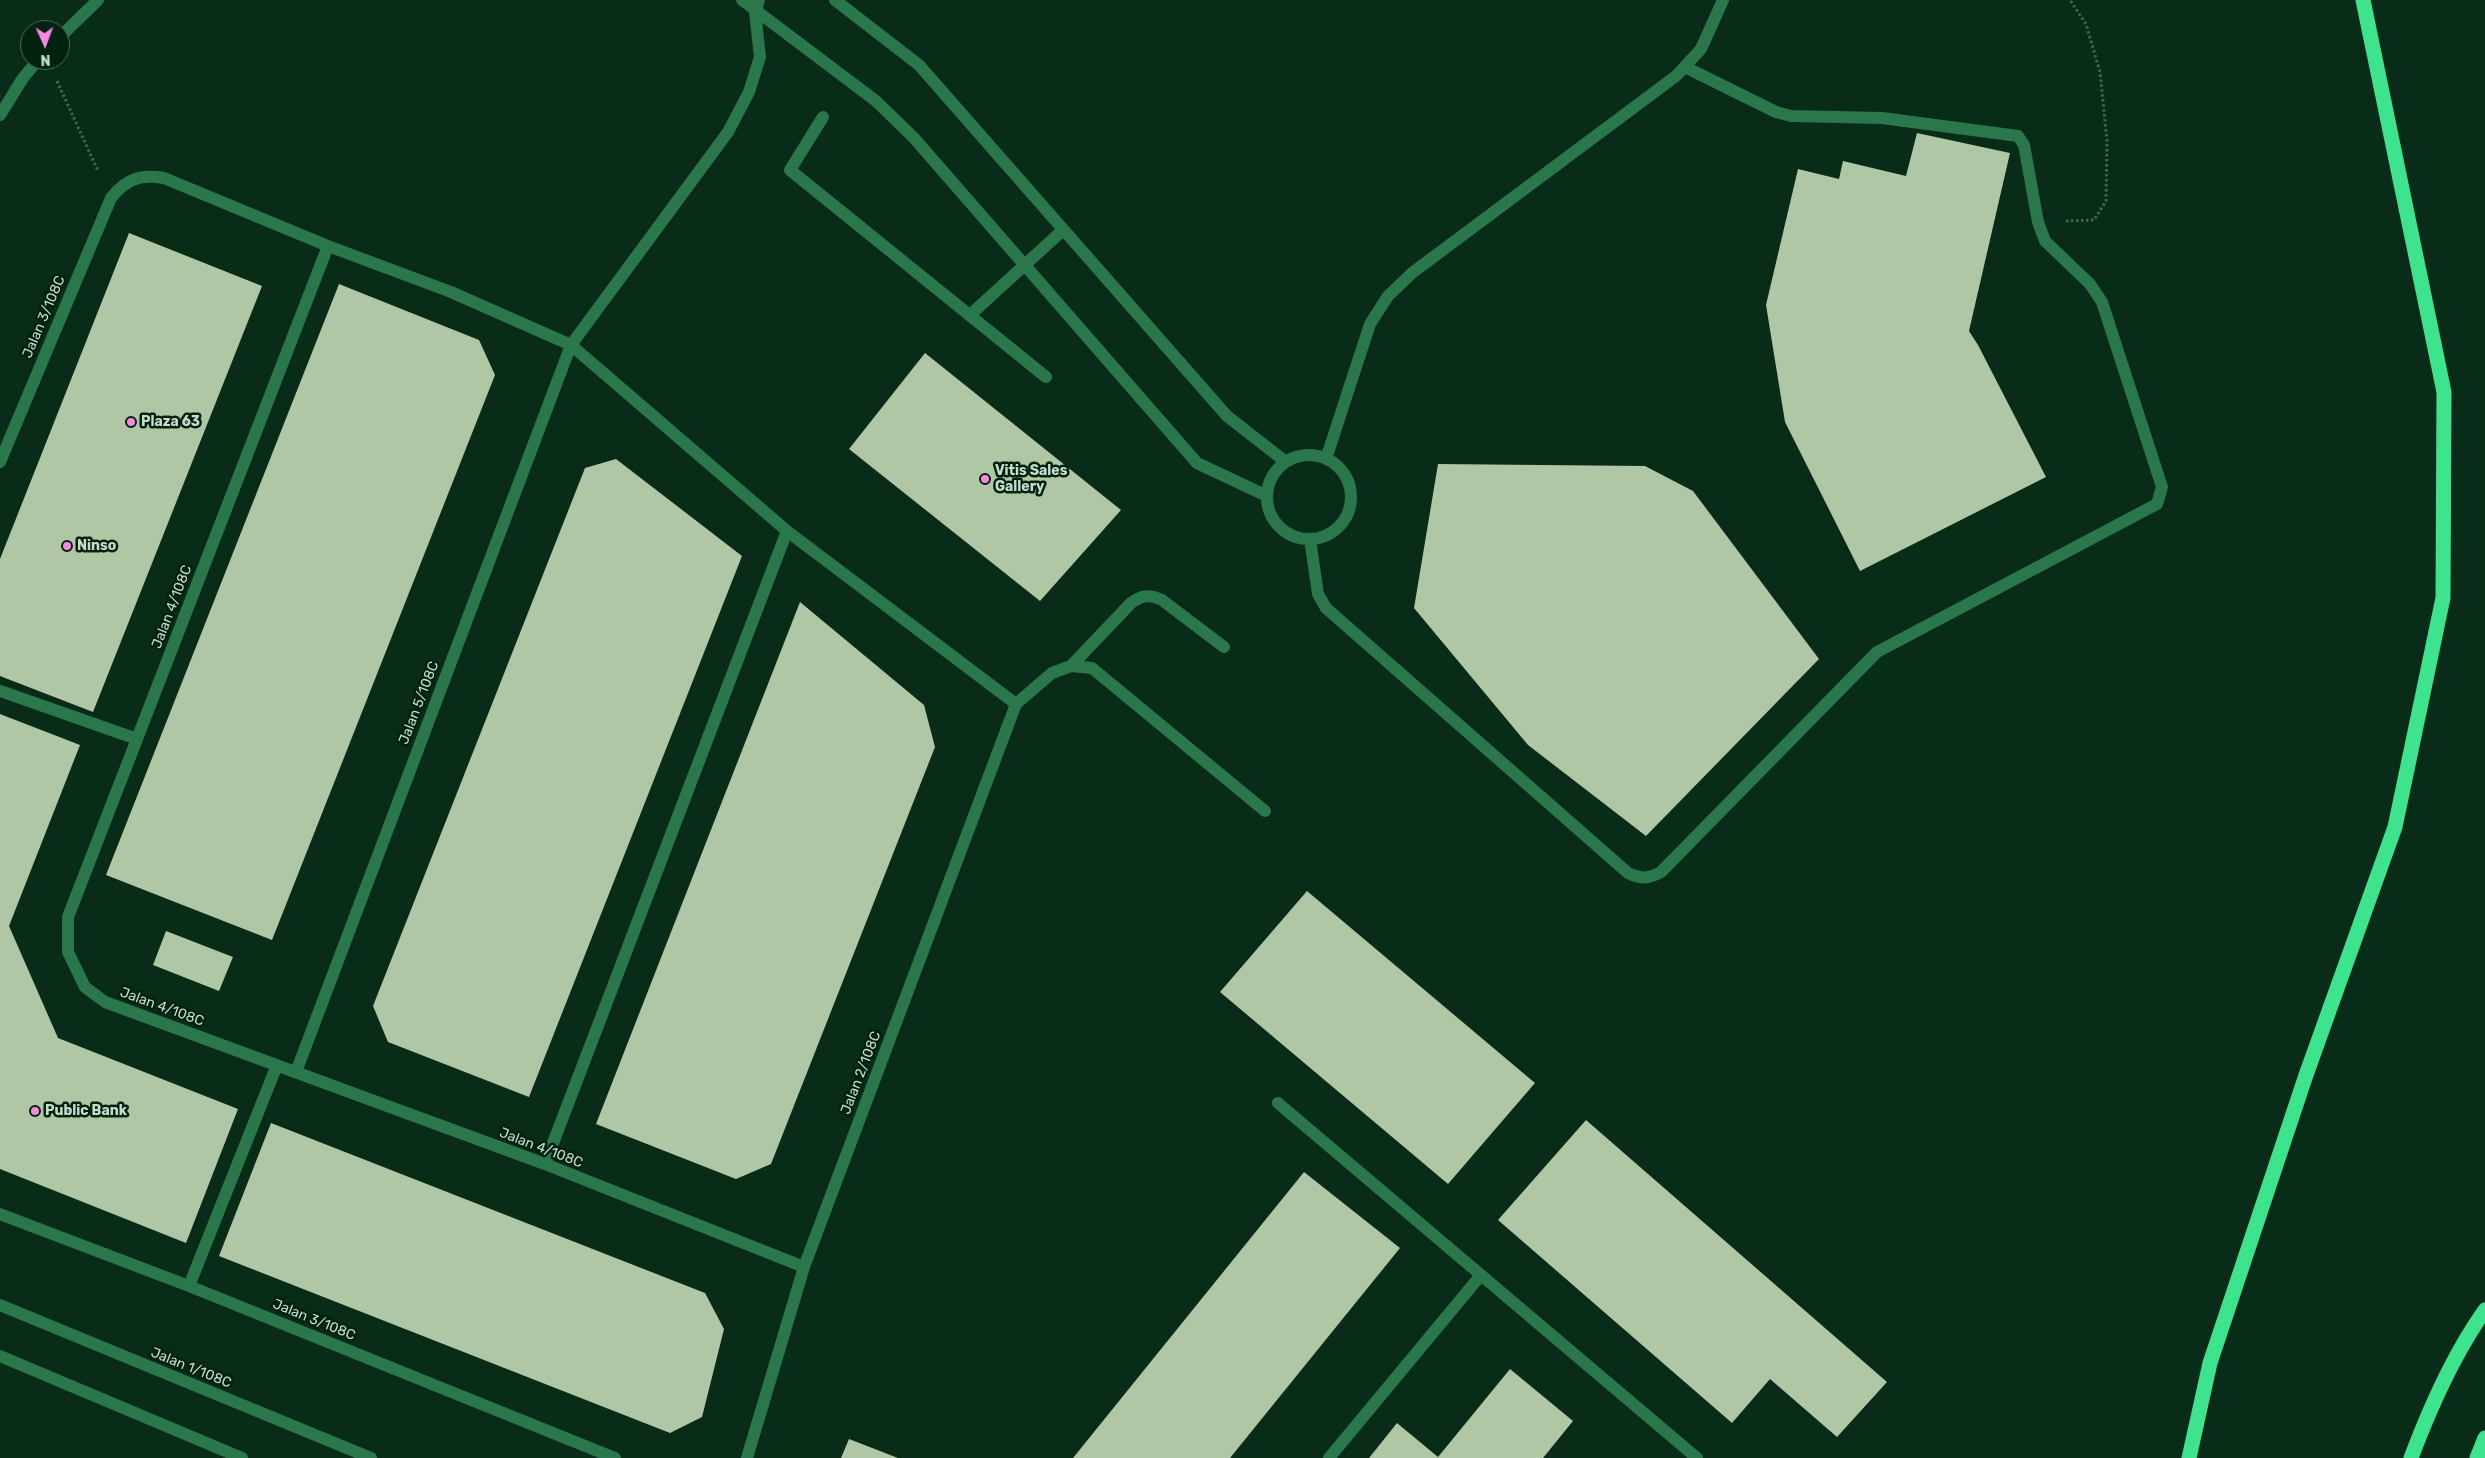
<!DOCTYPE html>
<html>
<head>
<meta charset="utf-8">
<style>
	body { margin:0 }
	#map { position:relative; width:2485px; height:1458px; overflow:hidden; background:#082c18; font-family:Rubik,sans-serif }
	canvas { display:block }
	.north { position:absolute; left:20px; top:20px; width:50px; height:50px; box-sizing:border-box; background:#00220f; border:1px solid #506c5b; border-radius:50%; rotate:178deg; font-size:14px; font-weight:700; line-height:20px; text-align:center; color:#c8dcce }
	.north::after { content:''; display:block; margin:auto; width:18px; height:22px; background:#fc86e4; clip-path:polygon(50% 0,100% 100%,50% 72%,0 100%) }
</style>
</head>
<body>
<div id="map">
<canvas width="2485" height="1458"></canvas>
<div class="north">N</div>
</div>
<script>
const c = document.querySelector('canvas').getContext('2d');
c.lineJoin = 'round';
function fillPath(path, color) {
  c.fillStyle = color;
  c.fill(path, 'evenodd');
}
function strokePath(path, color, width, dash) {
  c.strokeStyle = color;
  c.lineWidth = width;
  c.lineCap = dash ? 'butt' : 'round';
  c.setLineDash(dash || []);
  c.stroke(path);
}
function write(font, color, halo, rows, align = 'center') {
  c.font = font + ' Rubik,sans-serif';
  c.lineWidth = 5;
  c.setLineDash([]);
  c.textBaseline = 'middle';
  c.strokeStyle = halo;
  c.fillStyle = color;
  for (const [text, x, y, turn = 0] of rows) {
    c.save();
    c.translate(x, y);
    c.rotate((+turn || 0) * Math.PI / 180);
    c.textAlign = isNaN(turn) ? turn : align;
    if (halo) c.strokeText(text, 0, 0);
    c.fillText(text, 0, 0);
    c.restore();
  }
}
fillPath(new Path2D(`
	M1917 133 2010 153 1969 331 1978 345 2046 477 1860 571 1785 422 1766 305 1798 169 1839 179 1843 161 1906 176Z
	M129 233 262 286 93 712 0 676V559Z
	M339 284 479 340 495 375 272 940 106 875Z
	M925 353 1121 510 1040 601 849 449Z
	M616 459 742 556 529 1097 388 1042 373 1006 585 468Z
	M1438 464 1645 466 1693 491 1819 659 1646 836 1528 745 1414 608Z
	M800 602 924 705 935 747 771 1164 736 1179 596 1124Z
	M0 714 80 745 9 926 58 1038 238 1109 186 1243 0 1169Z
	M1307 891 1535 1083 1448 1184 1220 992Z
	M166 931 233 957 219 991 153 965Z
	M1586 1120 1887 1382 1837 1437 1770 1379 1732 1423 1498 1220Z
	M271 1123 705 1293 724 1329 702 1417 670 1433 219 1256Z
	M1304 1172 1400 1248 1230 1458H1073Z
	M1510 1369 1573 1421 1543 1458H1369L1397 1423 1438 1457Z
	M849 1439 898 1458H841Z`), '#afc7a4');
strokePath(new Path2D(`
	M57 81 98 171
	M2066 221 2094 220 2106 201 2107 141 2100 72 2086 24 2070 0`), '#446350', 3, [2.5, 2.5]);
strokePath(new Path2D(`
	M742 0 876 101 914 138 1197 463 1267 496
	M835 0 919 65 1227 416 1286 462
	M60 37 98 0
	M0 115 23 78 38 60
	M823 117 790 170 1046 377
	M328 246 68 917V952L85 987 105 1002 545 1164 804 1267
	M970 315 1063 230
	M1267 497a42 42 0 1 1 84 0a42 42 0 1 1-84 0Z
	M1326 459 1370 324 1388 296 1412 273 1676 76 1701 49 1723 0
	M0 462 111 198C126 179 140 174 164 178L328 246 451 292 571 345 787 531 1016 704
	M1310 539 1318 594 1326 608 1628 873C1641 879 1648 879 1661 872L1877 652 2157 504 2162 487 2102 302 2090 284 2045 241 2038 222 2024 145 2018 136 1882 118 1791 116 1776 112 1685 67
	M1071 666 1131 603C1142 595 1149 594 1162 600L1224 647
	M0 691 137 739
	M296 1072 571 345 728 132 749 92 760 57 755 12 759 0
	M1278 1103 1697 1458
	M545 1164 787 531
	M0 1214 189 1286 615 1458
	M189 1286 277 1065
	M0 1305 371 1458
	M0 1356 242 1458
	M747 1458 804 1267 1016 704 1052 673 1071 666 1092 668 1265 811
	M1329 1458 1481 1275`), '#2a774c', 12);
strokePath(new Path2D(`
	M2189 1458 2210 1363 2306 1075 2395 827 2443 598 2444 392 2363 0
	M2411 1458C2429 1410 2455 1352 2485 1310
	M2477 1458 2485 1438`), '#3ee38d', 15);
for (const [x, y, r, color] of [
	[131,422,5,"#fc86e4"],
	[985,479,5,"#fc86e4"],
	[67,546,5,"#fc86e4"],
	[35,1111,5,"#fc86e4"]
]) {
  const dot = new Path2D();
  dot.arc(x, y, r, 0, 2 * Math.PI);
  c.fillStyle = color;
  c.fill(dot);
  strokePath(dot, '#00220f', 2);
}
write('14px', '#c8dcce', '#00220f', [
	["Jalan 3/108C",44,317,-67],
	["Jalan 4/108C",172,607,-69],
	["Jalan 5/108C",419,703,-69],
	["Jalan 4/108C",162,1007,20],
	["Jalan 2/108C",861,1073,-69],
	["Jalan 4/108C",541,1148,21],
	["Jalan 3/108C",314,1320,22],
	["Jalan 1/108C",191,1368,22]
]);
write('bold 14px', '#c8dcce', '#00220f', [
	["Plaza 63",141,422],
	["Vitis Sales",995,471],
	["Gallery",995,487],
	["Ninso",77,546],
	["Public Bank",45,1111]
], 'left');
</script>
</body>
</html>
